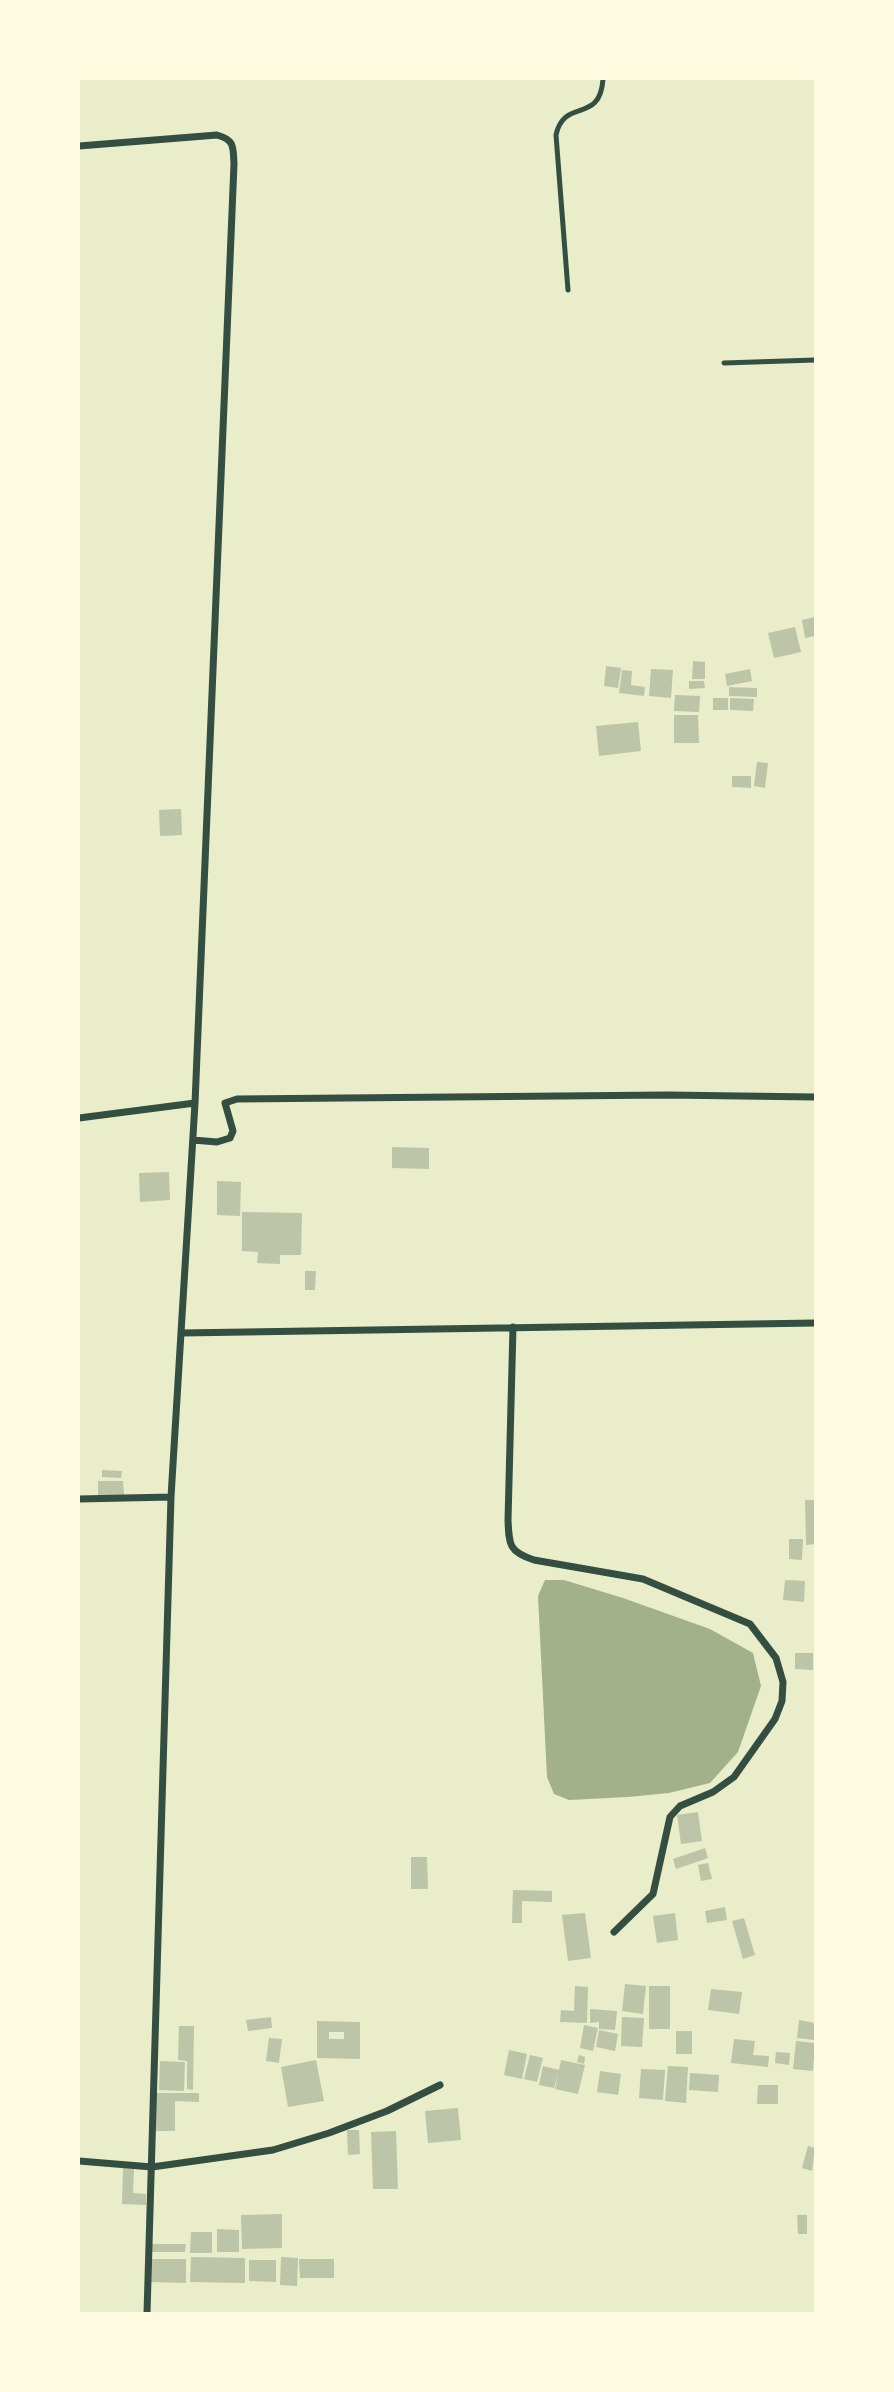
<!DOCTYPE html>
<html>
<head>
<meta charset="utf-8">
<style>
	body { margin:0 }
	#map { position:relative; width:894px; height:2392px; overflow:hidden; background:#e9edc9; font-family:"Titillium Web",sans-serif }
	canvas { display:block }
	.frame { position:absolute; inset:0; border:80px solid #fefae0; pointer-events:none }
</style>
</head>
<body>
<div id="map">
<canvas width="894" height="2392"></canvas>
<div class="frame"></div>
</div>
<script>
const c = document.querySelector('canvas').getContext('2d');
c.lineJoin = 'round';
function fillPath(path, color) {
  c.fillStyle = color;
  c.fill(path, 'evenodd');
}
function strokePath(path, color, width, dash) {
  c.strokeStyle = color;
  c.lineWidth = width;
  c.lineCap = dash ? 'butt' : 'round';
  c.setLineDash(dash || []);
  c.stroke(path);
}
fillPath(new Path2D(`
	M545 1580H564L623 1598 710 1629 753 1653 761 1686 738 1752 710 1783 669 1793 628 1797 569 1800 554 1794 547 1777 538 1596Z`), '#a3b18a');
fillPath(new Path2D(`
	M815 617V636L805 638 802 620Z
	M795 627 801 652 774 658 768 633Z
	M693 661 705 662V679H692Z
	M606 666 621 668 618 688 604 686Z
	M651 669 673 670 671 698 649 696Z
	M750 669 752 681 727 686 725 674Z
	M622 670 632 671 631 685 645 687 644 696 619 693Z
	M689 681H704L705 688 689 689Z
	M729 687 757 688V697L729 696Z
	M675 695 700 696 699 712 674 711Z
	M713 698H728V710H713Z
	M730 698 754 699 753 711 730 710Z
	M674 715H698L699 743H674Z
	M638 722 641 751 599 756 596 726Z
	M757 762 768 763 765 788 754 786Z
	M732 776H751V788L732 787Z
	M181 809 182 835 160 836 159 810Z
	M392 1147 429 1148V1169L392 1168Z
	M169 1172 170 1200 140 1202 139 1173Z
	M217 1181 241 1182 240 1216 217 1215Z
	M242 1212 302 1213 301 1255H280V1264L257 1263 258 1252 242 1251Z
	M305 1271H316L315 1290H305Z
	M102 1470 122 1471 121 1478 102 1477Z
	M98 1481H123L124 1495 98 1496Z
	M806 1500H815V1544L806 1545 805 1501Z
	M789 1539H803L802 1560 789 1559Z
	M785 1580 805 1581 804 1602 783 1600Z
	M795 1653H813V1670L795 1669Z
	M698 1812 702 1841 681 1844 677 1815Z
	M705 1848 708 1858 676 1869 673 1859Z
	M411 1857H427L428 1889H411Z
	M708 1863 712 1879 701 1881 698 1865Z
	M513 1890 552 1891V1902L522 1901V1923H512Z
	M725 1907 727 1920 707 1923 705 1911Z
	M585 1913 591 1958 568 1961 562 1915Z
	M675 1913 678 1940 657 1943 653 1916Z
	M744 1918 755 1955 743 1959 732 1921Z
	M625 1984 646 1986 643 2014 622 2011Z
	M575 1986 588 1987 587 2023 560 2022 561 2010 574 2011Z
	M649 1986H670V2029H649Z
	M711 1989 742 1992 739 2014 708 2010Z
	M590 2009 617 2011 615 2030 599 2029V2022L590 2023Z
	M271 2017 272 2028 248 2031 246 2020Z
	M622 2017 644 2018 642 2047 621 2046Z
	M799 2020 815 2023 814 2040 797 2038Z
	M317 2021 360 2022V2059L317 2058ZM329 2032H344V2039H329Z
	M584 2025 598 2028 593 2051 580 2048Z
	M179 2026H194L193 2090 187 2089V2061L178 2060Z
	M599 2030 618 2034 615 2051 596 2047Z
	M676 2031H692V2054H676Z
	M269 2038 282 2039 279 2063 266 2061Z
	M734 2039 755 2041 753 2055 769 2056 768 2067 731 2063Z
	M796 2041 815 2043 813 2071 793 2069Z
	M509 2050 527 2054 522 2079 504 2075Z
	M776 2052 790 2053 789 2065 775 2063Z
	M530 2055 543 2058 537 2082 524 2079Z
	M579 2055 585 2057 584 2064 577 2062Z
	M316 2060 324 2101 288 2107 281 2067Z
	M561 2060 585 2065 578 2094 555 2089 558 2075 554 2088 539 2085 543 2066 559 2070Z
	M160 2061 185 2062 184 2091 159 2090Z
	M668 2066 688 2067 686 2103 665 2101Z
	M641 2069 665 2070 663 2100 639 2098Z
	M600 2071 621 2074 618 2095 597 2092Z
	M690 2073 719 2075 718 2092 689 2090Z
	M758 2085H778V2104H757Z
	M156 2093H199V2102L175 2101V2131H156Z
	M458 2108 461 2140 428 2143 425 2111Z
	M347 2130H359L360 2154 348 2155Z
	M396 2131 398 2189H373L371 2132Z
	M808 2146 815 2148 812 2171 802 2168Z
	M123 2168 134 2169 133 2193 146 2194V2205L122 2204Z
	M282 2214V2248L242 2249 241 2215Z
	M797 2215H807V2234H798Z
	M217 2229 239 2230V2252H217Z
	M191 2232H212V2253H190Z
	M152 2244H186L185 2252H151Z
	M191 2257 245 2258V2283L190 2282Z
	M281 2257 298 2258 297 2286 280 2285Z
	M150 2259H186V2283L150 2282Z
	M299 2259H334V2278H300Z
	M249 2260H276V2282L249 2281Z`), '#bcc5a7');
strokePath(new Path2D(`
	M568 290 556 135C564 97 600 125 603 79
	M724 363 815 360`), '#344e41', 5);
strokePath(new Path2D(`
	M79 146 217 135C235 140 233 147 234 164L195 1103 171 1497 147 2313
	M79 1118 195 1103
	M193 1140 217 1142 230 1138 233 1131 225 1103 237 1099 667 1095 815 1097
	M513 1327 508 1520C509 1545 509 1552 534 1560L643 1579 750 1624 776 1658 783 1682 782 1701 775 1719 734 1777 713 1792 680 1806 670 1817 653 1894 614 1932
	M182 1333 815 1323
	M79 1499 171 1497
	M79 2161 152 2167 273 2150 329 2133 387 2111 440 2085`), '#344e41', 7);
</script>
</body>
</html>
